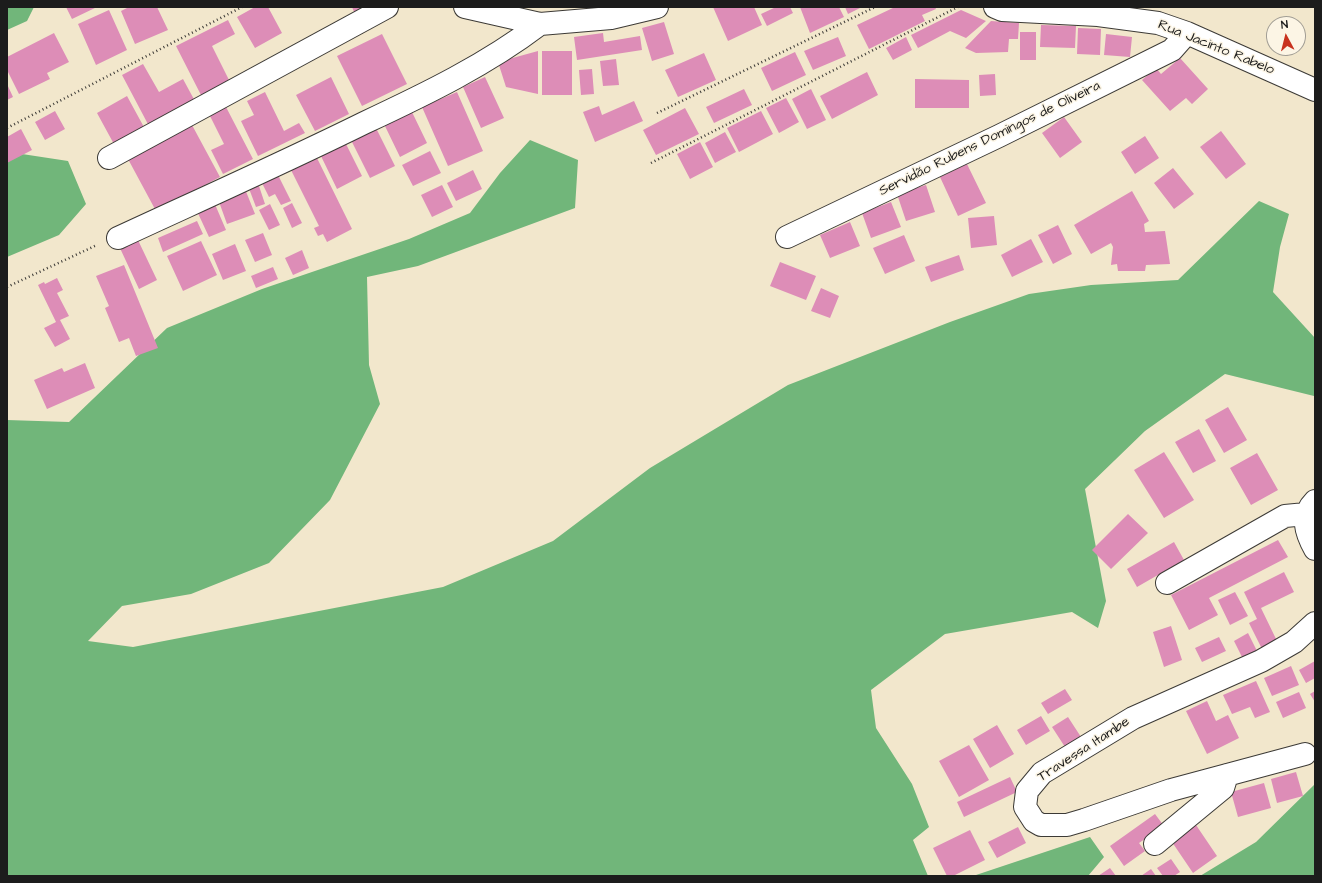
<!DOCTYPE html>
<html>
<head>
<meta charset="utf-8">
<style>
	body { margin:0 }
	#map { position:relative; width:1322px; height:883px; overflow:hidden; background:#f2e7cc; font-family:"Architects Daughter",sans-serif }
	canvas { display:block }
	.frame { position:absolute; inset:0; border:8px solid #1c1c1c; pointer-events:none }
	.north { position:absolute; left:1266px; top:16px; width:40px; height:40px; box-sizing:border-box; background:#fcf5e5; border:1px solid #a29e95; border-radius:50%; rotate:353deg; font-size:11px; font-weight:700; line-height:16px; text-align:center; color:#1c1c1c }
	.north::after { content:''; display:block; margin:auto; width:14px; height:18px; background:#c8321e; clip-path:polygon(50% 0,100% 100%,50% 72%,0 100%) }
</style>
</head>
<body>
<div id="map">
<canvas width="1322" height="883"></canvas>
<div class="frame"></div>
<div class="north">N</div>
</div>
<script>
const c = document.querySelector('canvas').getContext('2d');
c.lineJoin = 'round';
function fillPath(path, color) {
  c.fillStyle = color;
  c.fill(path, 'evenodd');
}
function strokePath(path, color, width, dash) {
  c.strokeStyle = color;
  c.lineWidth = width;
  c.lineCap = dash ? 'butt' : 'round';
  c.setLineDash(dash || []);
  c.stroke(path);
}
function write(font, color, halo, rows, align = 'center') {
  c.font = font + ' "Architects Daughter",sans-serif';
  c.lineWidth = 3;
  c.setLineDash([]);
  c.textBaseline = 'middle';
  c.strokeStyle = halo;
  c.fillStyle = color;
  for (const [text, x, y, turn = 0] of rows) {
    c.save();
    c.translate(x, y);
    c.rotate((+turn || 0) * Math.PI / 180);
    c.textAlign = isNaN(turn) ? turn : align;
    if (halo) c.strokeText(text, 0, 0);
    c.fillText(text, 0, 0);
    c.restore();
  }
}
fillPath(new Path2D(`
	M7 7H34L27 21 7 30Z
	M530 140 578 160 575 208 418 266 367 277 369 365 380 404 330 500 269 563 191 594 122 606 88 641 133 647 443 587 553 541 650 468 788 385 950 322 1029 294 1091 285 1178 280 1259 201 1289 214 1280 247 1273 292 1315 338 1314 396 1225 374 1145 431 1085 489 1106 601 1098 628 1072 612 945 634 871 690 876 728 912 784 929 827 913 840 928 876H7V420L69 422 167 328 262 289 409 239 470 213 500 173Z
	M22 154 68 161 86 204 59 235 7 257V158Z
	M1315 784V876H1200L1256 842Z
	M1090 837 1104 857 1088 876H973Z`), '#71b67a');
fillPath(new Path2D(`
	M66 7H97L72 19Z
	M129 7H157L168 30 135 44 121 11Z
	M255 7H268L282 33 255 48 237 17Z
	M352 7H369L355 14Z
	M713 7H754L762 25 728 41Z
	M776 7H790L793 13 767 26 761 14Z
	M800 7H839L844 17 810 33Z
	M845 7H862L848 14Z
	M895 7H935L936 9 922 15 925 21 869 49 857 25Z
	M109 10 127 50 96 65 78 24Z
	M961 10 986 21 966 38 950 31 918 48 911 35Z
	M228 20 235 34 212 46 230 82 202 97 176 46Z
	M991 21 1019 23 1018 39H1009L1008 52 976 53 965 48Z
	M664 22 674 54 652 61 642 28Z
	M1041 25 1076 26 1075 48 1040 47Z
	M1078 28 1101 29 1100 55 1077 54Z
	M1020 32H1036V60H1020Z
	M54 33 69 62 47 73 50 79 19 94 7 70V57Z
	M603 33 604 42 640 36 642 50 577 60 574 37Z
	M382 34 407 84 362 106 337 56Z
	M1106 34 1132 37 1130 57 1104 55Z
	M838 37 846 56 813 70 804 51Z
	M906 37 912 50 893 60 886 48Z
	M538 51V94L506 87 498 62Z
	M542 51H572V95H542Z
	M795 52 806 75 772 91 761 68Z
	M704 53 716 80 678 97 665 70Z
	M1180 58 1208 89 1192 104 1186 98 1170 111 1142 80 1156 68 1161 74Z
	M616 59 619 85 603 86 600 61Z
	M143 64 159 92 183 79 196 103 150 128 122 75Z
	M592 69 594 94 581 95 579 70Z
	M867 72 878 95 832 119 820 96Z
	M995 74 996 95 980 96 979 75Z
	M331 77 349 114 315 131 296 95Z
	M485 77 504 118 481 128 463 87Z
	M915 79 969 80V108H915Z
	M7 84 13 97 7 100Z
	M744 89 752 105 714 123 706 107Z
	M811 89 826 120 807 129 792 99Z
	M265 92 284 131 299 123 305 133 258 156 241 121 254 115 247 101Z
	M457 92 483 151 448 166 422 107Z
	M127 96 145 129 115 146 97 113Z
	M786 98 799 122 779 133 766 108Z
	M634 101 643 121 595 142 583 112 599 106 602 115Z
	M226 107 253 159 223 174 211 150 224 144 210 116Z
	M685 108 699 134 656 155 643 130Z
	M411 110 427 143 400 157 384 124Z
	M55 111 65 129 45 140 35 122Z
	M761 111 773 134 739 152 727 128Z
	M1064 117 1082 142 1060 158 1042 133Z
	M192 125 220 177 156 211 128 159Z
	M375 126 395 166 370 178 350 138Z
	M21 129 32 150 7 163V137Z
	M1221 131 1246 164 1226 179 1200 147Z
	M725 132 736 152 715 163 705 143Z
	M1145 136 1159 158 1135 174 1121 152Z
	M345 142 362 176 337 189 320 154Z
	M700 142 713 167 690 179 677 154Z
	M430 151 441 173 413 186 402 165Z
	M316 156 352 229 327 242 323 234 318 236 314 228 319 226 290 168Z
	M967 164 986 203 958 216 940 177Z
	M1173 168 1194 194 1174 209 1154 183Z
	M473 170 482 189 456 201 447 183Z
	M277 173 291 201 281 205 275 194 269 197 261 181Z
	M258 183 265 204 256 207 248 186Z
	M442 185 453 207 432 217 421 195Z
	M926 185 935 212 906 221 897 194Z
	M245 189 255 214 227 224 218 199Z
	M1132 191 1149 221 1144 224 1145 232 1165 231 1170 264 1146 265 1145 271H1118L1117 264 1111 265 1113 247 1111 243 1091 254 1074 225Z
	M214 202 226 230 209 237 196 209Z
	M891 202 901 227 871 238 862 213Z
	M292 203 302 223 292 228 283 208Z
	M270 204 280 225 269 230 259 210Z
	M994 216 997 245 971 248 968 218Z
	M197 221 203 234 163 252 158 238Z
	M850 222 860 246 830 258 820 235Z
	M1058 225 1072 254 1053 264 1038 235Z
	M263 233 272 255 255 262 245 240Z
	M904 235 915 261 885 274 873 248Z
	M137 238 157 280 139 289 119 246Z
	M1031 239 1043 262 1012 277 1001 255Z
	M201 241 217 275 183 291 167 256Z
	M235 244 246 271 223 280 212 254Z
	M302 250 309 268 293 275 285 258Z
	M959 255 964 270 931 282 925 267Z
	M780 262 816 276 806 300 770 286Z
	M124 265 158 348 136 356 129 338 119 342 105 308 109 306 96 276Z
	M273 267 278 279 256 288 251 276Z
	M57 278 63 290 57 293 69 316 60 320 70 339 55 347 44 328 56 322 38 285 44 282 45 284Z
	M821 288 839 296 830 318 811 311Z
	M85 363 95 388 47 409 34 380 62 368 64 372Z
	M1228 407 1247 440 1224 453 1205 420Z
	M1199 429 1216 461 1193 473 1175 442Z
	M1164 452 1194 500 1164 518 1134 470Z
	M1257 453 1278 490 1251 505 1230 468Z
	M1128 514 1148 533 1111 569 1092 550Z
	M1278 540 1288 557 1209 598 1218 615 1189 630 1171 595Z
	M1174 542 1184 560 1137 587 1127 569Z
	M1284 572 1294 592 1261 608 1277 641 1262 649 1249 623 1257 619 1244 592Z
	M1235 592 1248 616 1230 625 1218 600Z
	M1171 626 1182 660 1164 667 1153 632Z
	M1248 633 1258 653 1244 661 1234 641Z
	M1219 637 1226 651 1202 662 1195 648Z
	M1315 661V678L1306 683 1299 670Z
	M1291 666 1299 685 1272 696 1264 678Z
	M1256 681 1270 712 1255 718 1250 707 1232 714 1223 695Z
	M1065 689 1072 700 1048 714 1041 703Z
	M1315 691V702L1310 694Z
	M1299 692 1306 708 1283 718 1276 702Z
	M1207 701 1216 721 1228 715 1239 738 1207 754 1186 711Z
	M1041 716 1050 731 1026 745 1017 730Z
	M1068 717 1081 737 1065 747 1052 727Z
	M997 725 1014 754 990 768 973 739Z
	M969 745 989 780 959 797 939 761Z
	M1296 772 1303 796 1277 803 1271 779Z
	M1010 777 1017 792 964 817 957 802Z
	M1264 783 1271 808 1238 817 1231 792Z
	M1155 814 1164 826 1139 843 1145 851 1124 866 1110 846Z
	M1196 825 1217 856 1193 873 1172 842Z
	M1018 827 1026 843 997 858 988 842Z
	M970 830 985 860 953 876H947L933 848Z
	M1171 859 1180 872 1174 876H1163L1157 868Z
	M1110 868 1116 876H1098Z
	M1151 869 1156 876H1141Z`), '#dd8db7');
const minor = new Path2D(`
	M465 7 540 24 611 18 657 7
	M995 7 1002 10 1098 15 1158 23 1187 33 1315 90
	M109 158 387 7
	M787 237 999 136 1172 50 1187 33
	M118 238C200 200 283 163 364 123 426 94 486 65 540 24
	M1315 501C1300 516 1306 533 1315 549
	M1167 583 1285 516 1306 514
	M1305 754 1171 790 1084 820 1067 825H1041L1034 821 1025 807 1027 791 1042 773 1133 718 1261 661 1294 642 1315 623
	M1155 844 1223 788 1227 775`);
strokePath(minor, '#3c3a36', 24);
strokePath(new Path2D(`
	M657 113 875 7
	M7 128 242 7
	M651 163 958 7
	M7 287 97 245`), '#3c3a36', 2.5, [1, 3]);
strokePath(minor, '#fff', 22);
write('14px', '#1c1c1c', '#fcf5e5', [
	["Rua Jacinto Rabelo",1216,48,22],
	["Servidão Rubens Domingos de Oliveira",990,139,-26],
	["Travessa Itambe",1084,750,-33]
]);
</script>
</body>
</html>
